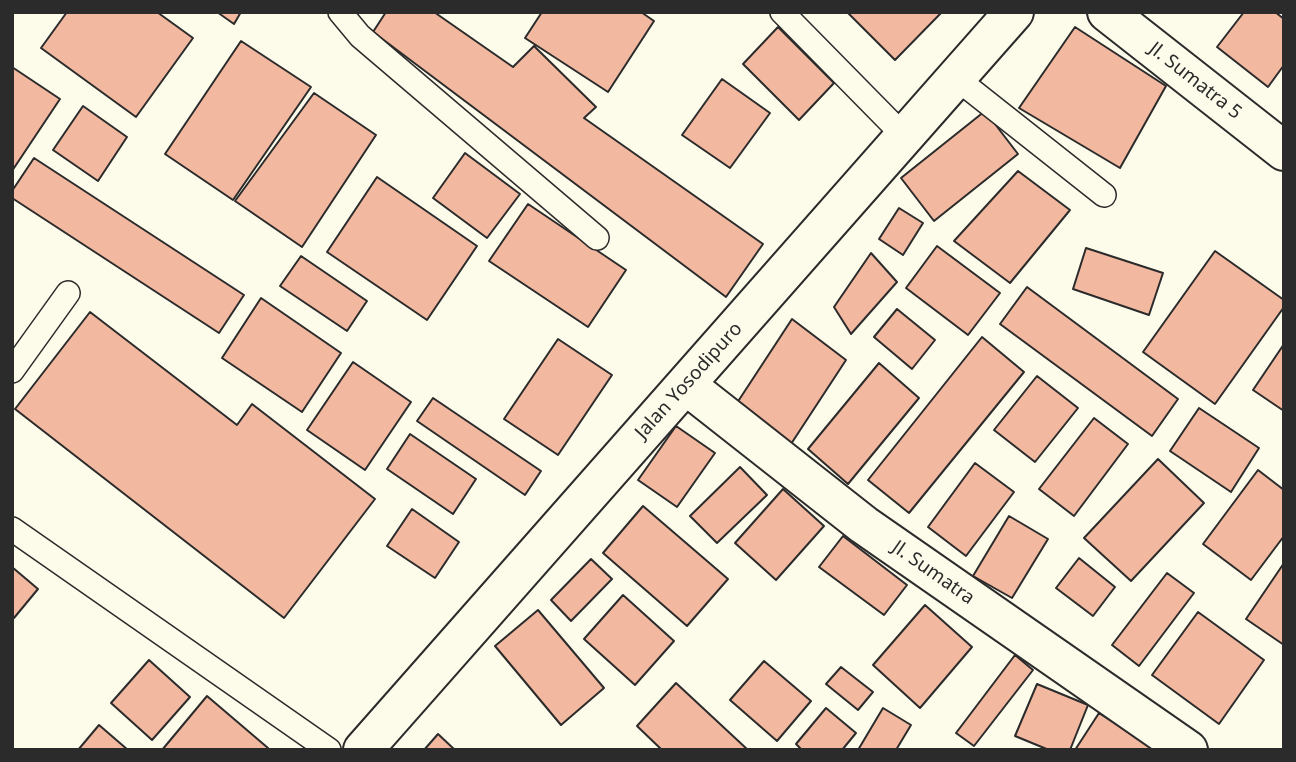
<!DOCTYPE html>
<html>
<head>
<meta charset="utf-8">
<style>
	body { margin:0 }
	#map { position:relative; width:1296px; height:762px; overflow:hidden; background:#fdfbea; font-family:"Noto Sans",sans-serif }
	canvas { display:block }
	.frame { position:absolute; inset:0; border:14px solid #2b2b2b; pointer-events:none }
</style>
</head>
<body>
<div id="map">
<canvas width="1296" height="762"></canvas>
<div class="frame"></div>
</div>
<script>
const c = document.querySelector('canvas').getContext('2d');
c.lineJoin = 'round';
function fillPath(path, color) {
  c.fillStyle = color;
  c.fill(path, 'evenodd');
}
function strokePath(path, color, width, dash) {
  c.strokeStyle = color;
  c.lineWidth = width;
  c.lineCap = dash ? 'butt' : 'round';
  c.setLineDash(dash || []);
  c.stroke(path);
}
function write(font, color, halo, rows, align = 'center') {
  c.font = font + ' "Noto Sans",sans-serif';
  c.lineWidth = 5;
  c.setLineDash([]);
  c.textBaseline = 'middle';
  c.strokeStyle = halo;
  c.fillStyle = color;
  for (const [text, x, y, turn = 0] of rows) {
    c.save();
    c.translate(x, y);
    c.rotate((+turn || 0) * Math.PI / 180);
    c.textAlign = isNaN(turn) ? turn : align;
    if (halo) c.strokeText(text, 0, 0);
    c.fillText(text, 0, 0);
    c.restore();
  }
}
const building = new Path2D(`
	M67 12H157L193 38 136 117 41 48Z
	M217 12H241L234 24Z
	M386 12H434L513 67 534 46 596 107 584 118 763 244 726 297 373 32Z
	M542 12H641L654 21 608 92 525 38Z
	M847 12H942L895 60Z
	M1244 12H1275L1284 19V65L1268 87 1217 47Z
	M778 27 834 83 799 120 743 64Z
	M1075 27 1166 86 1120 168 1019 108Z
	M241 41 311 87 233 200 165 154Z
	M12 67 60 99 12 171Z
	M722 79 770 113 730 168 682 135Z
	M314 93 376 135 302 247 235 201Z
	M83 106 127 137 98 181 53 150Z
	M985 111 1018 154 934 221 901 178Z
	M465 153 520 194 487 238 433 198Z
	M34 158 244 295 219 333 12 198V191Z
	M1018 171 1070 210 1010 283 954 241Z
	M377 177 477 246 427 320 327 252Z
	M528 204 626 270 588 327 489 261Z
	M899 208 923 223 903 255 879 239Z
	M937 246 1000 293 968 335 906 288Z
	M1086 248 1163 273 1149 315 1073 289Z
	M1215 251 1284 300V307L1215 404 1143 352Z
	M871 253 897 282 851 334 834 307Z
	M301 256 367 301 347 331 280 286Z
	M1027 287 1178 399 1152 436 1000 324Z
	M261 298 341 353 302 412 222 358Z
	M897 309 935 340 912 369 874 337Z
	M90 312 237 425 252 404 375 499 284 618 15 409Z
	M792 319 846 360 791 444 735 406Z
	M982 337 1024 372 909 513 868 480Z
	M558 339 612 375 558 455 504 419Z
	M1284 344V411L1253 390Z
	M353 362 411 402 365 470 307 430Z
	M879 363 919 398 848 484 808 449Z
	M1037 376 1078 408 1035 462 994 430Z
	M433 398 541 471 525 495 417 421Z
	M1199 408 1259 448 1231 492 1170 451Z
	M1094 418 1128 444 1074 516 1039 489Z
	M676 426 715 453 677 507 638 480Z
	M410 434 476 479 453 514 387 469Z
	M1158 459 1204 503 1131 581 1084 538Z
	M975 463 1014 492 966 556 928 527Z
	M740 467 767 495 717 543 690 516Z
	M1258 470 1284 490V536L1251 580 1203 544Z
	M783 489 824 526 776 580 735 543Z
	M643 506 728 579 687 626 603 553Z
	M412 509 459 542 435 578 387 546Z
	M1009 516 1048 539 1012 598 973 576Z
	M843 536 907 585 884 615 819 567Z
	M1079 558 1115 587 1093 616 1056 588Z
	M591 559 612 579 571 621 551 600Z
	M1284 563V645L1246 619Z
	M12 567 38 589 14 618 12 617Z
	M1167 573 1194 593 1139 666 1112 645Z
	M623 595 674 641 635 685 584 639Z
	M925 605 972 647 920 708 873 665Z
	M538 610 604 688 561 725 495 646Z
	M1198 612 1264 660 1219 724 1152 675Z
	M1015 655 1033 670 974 746 956 733Z
	M149 660 190 697 152 740 111 703Z
	M764 661 811 701 777 741 730 700Z
	M841 667 873 692 858 710 826 684Z
	M676 683 748 750H662L637 726Z
	M1037 684 1088 705 1070 750H1049L1015 736Z
	M207 696 268 748 266 750H162Z
	M826 708 856 733 842 750H802L796 744Z
	M883 708 911 725 896 750H858Z
	M1099 713 1156 750H1075Z
	M99 725 128 750H78Z
	M438 734 455 750H424Z`);
fillPath(building, '#f2b8a0');
strokePath(building, '#2b2b2b', 2);
const service = new Path2D(`
	M340 12 360 36 597 238
	M782 12 905 137
	M956 78 1104 195
	M12 371 68 293
	M12 529 329 750`);
const minor = new Path2D(`
	M1107 12 1284 151
	M686 385 864 525 1188 750`);
const secondary = new Path2D(`
	M363 750 1014 12`);
strokePath(service, '#2b2b2b', 26);
strokePath(minor, '#2b2b2b', 42);
strokePath(secondary, '#2b2b2b', 42);
strokePath(service, '#fdfbea', 23);
strokePath(minor, '#fdfbea', 38);
strokePath(secondary, '#fdfbea', 38);
write('19px', '#2b2b2b', '#fdfbea', [
	["Jl. Sumatra 5",1195,81,38],
	["Jalan Yosodipuro",689,381,-48],
	["Jl. Sumatra",933,573,35]
]);
</script>
</body>
</html>
